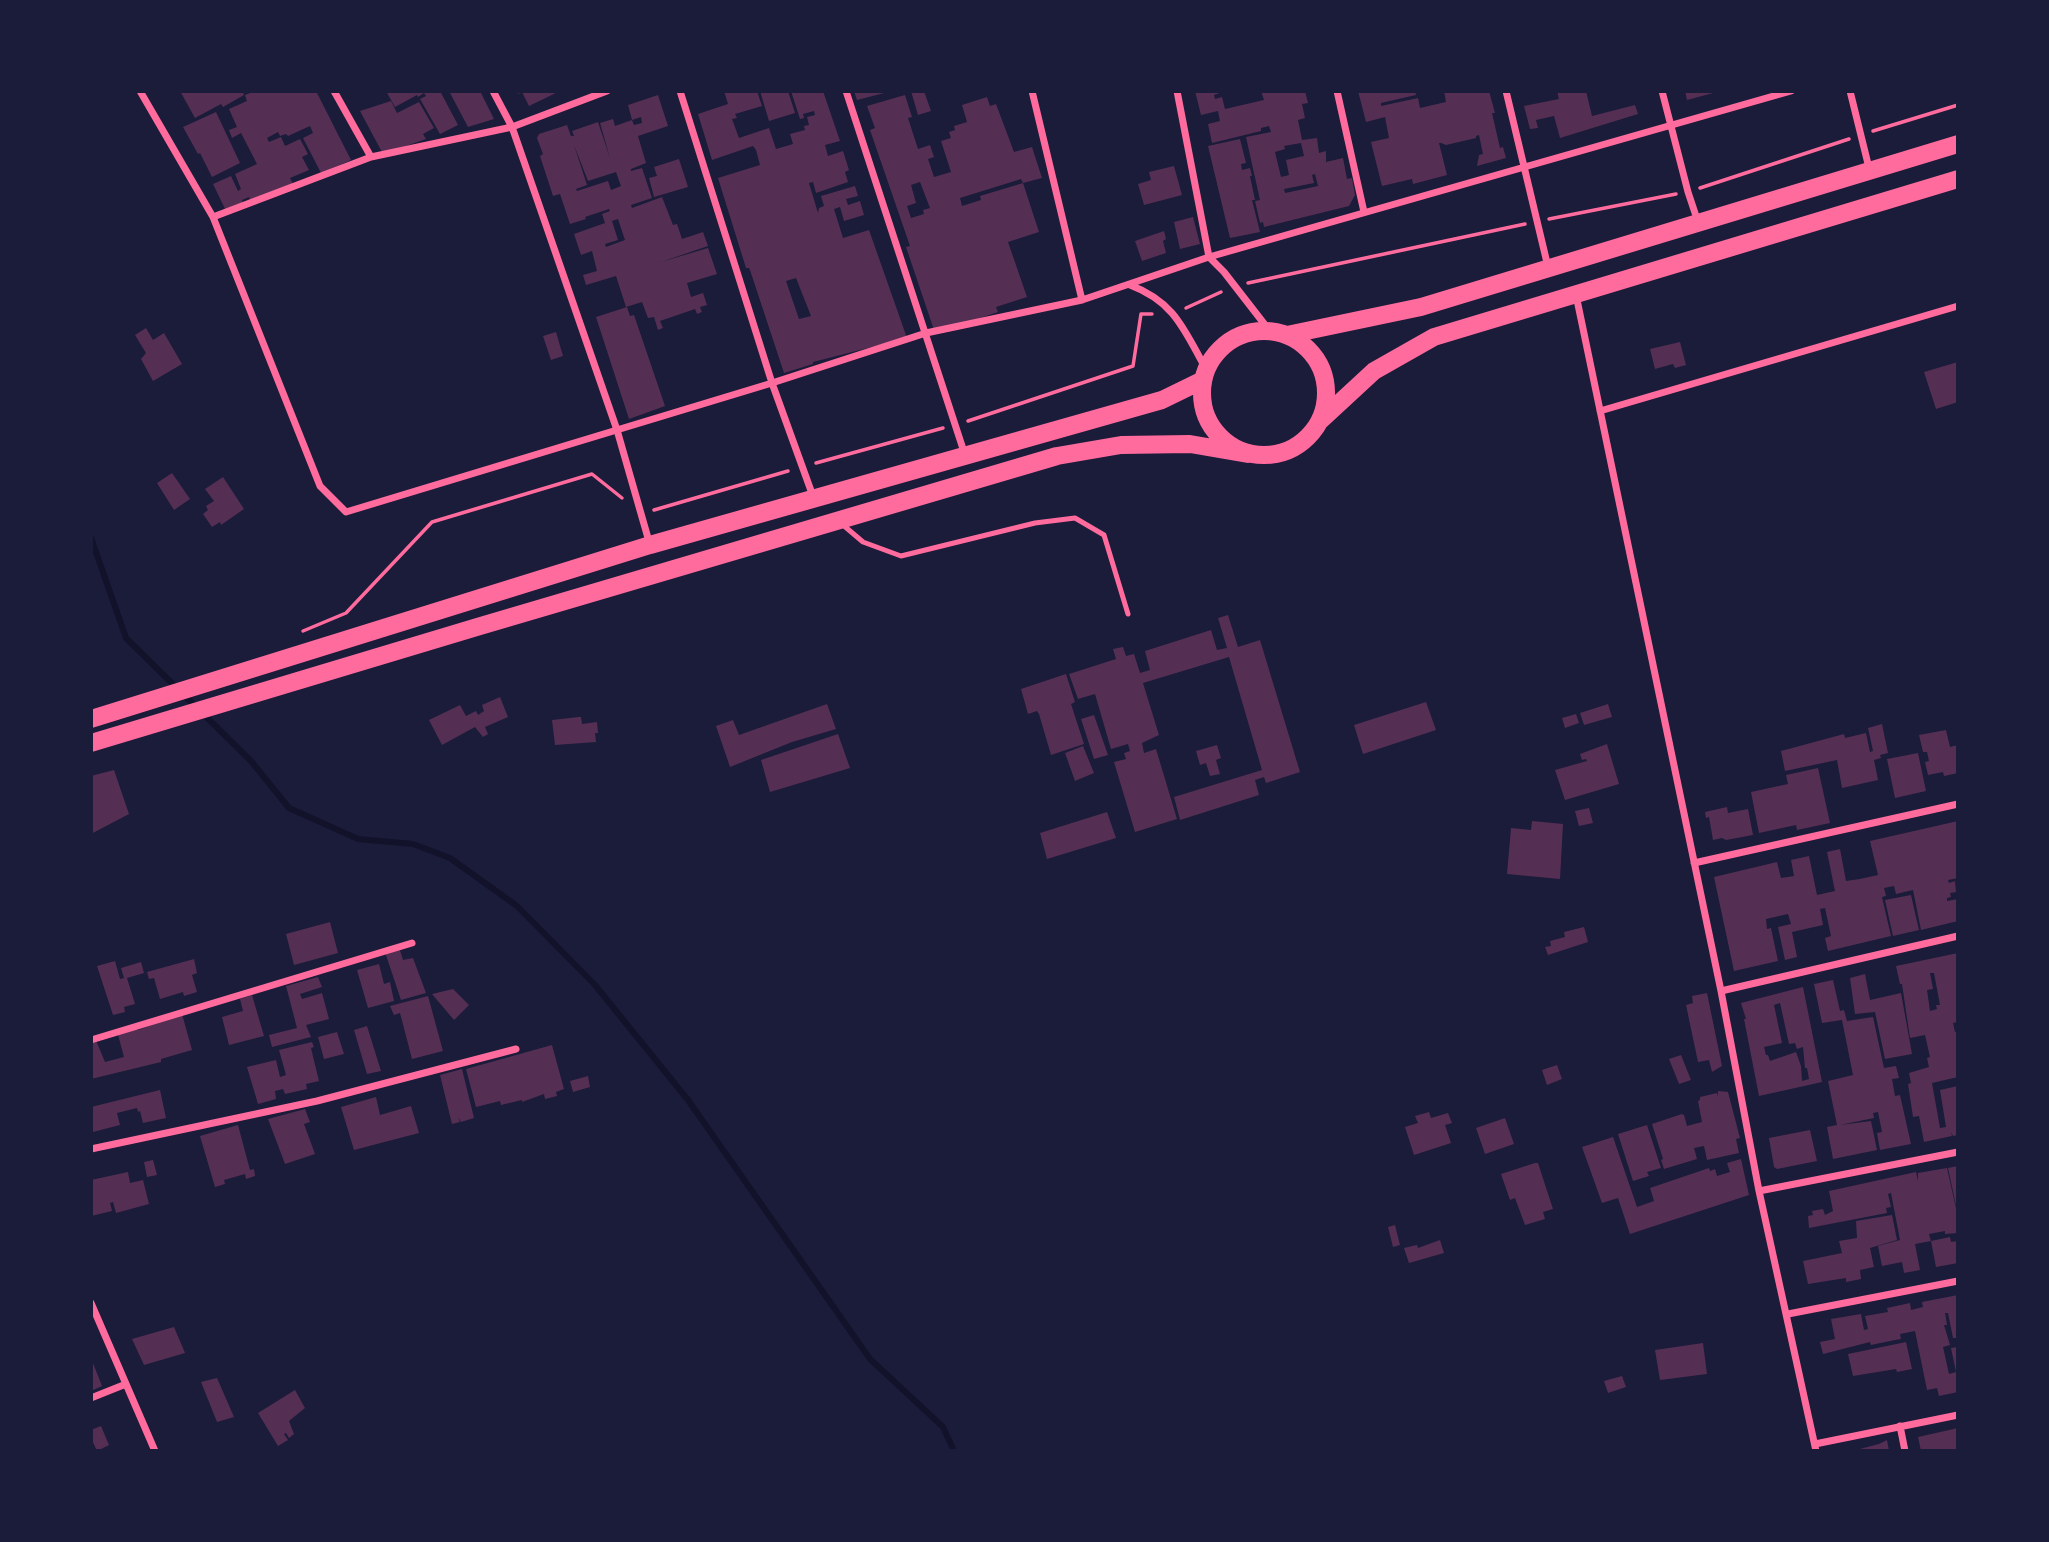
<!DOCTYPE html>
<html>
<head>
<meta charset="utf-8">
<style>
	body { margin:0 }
	#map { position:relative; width:2049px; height:1542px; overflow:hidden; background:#1b1b3a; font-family:"IBM Plex Sans",sans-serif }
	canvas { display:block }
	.frame { position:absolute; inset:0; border:93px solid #1b1b3a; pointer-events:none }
</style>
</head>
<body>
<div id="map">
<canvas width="2049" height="1542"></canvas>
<div class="frame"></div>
</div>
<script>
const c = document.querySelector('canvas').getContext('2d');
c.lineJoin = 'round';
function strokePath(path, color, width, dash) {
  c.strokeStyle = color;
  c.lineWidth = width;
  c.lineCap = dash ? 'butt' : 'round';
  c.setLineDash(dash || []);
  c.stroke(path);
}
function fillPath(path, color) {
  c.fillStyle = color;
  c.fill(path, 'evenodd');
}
strokePath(new Path2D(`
	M91 538 126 638 251 761 289 808 358 839 413 844 450 858 517 906 595 985 688 1100 870 1359 943 1427 954 1451`), '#12122b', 6);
fillPath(new Path2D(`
	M180 91H242L244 95 223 107 221 104 195 118Z
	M249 91H316L351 160 321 173 303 138 313 133 310 126 288 136 286 134 280 136 278 132 267 138 269 142 281 137 285 146 300 139 308 154 302 157 309 170 290 178 293 184 251 203 249 197 242 200 244 206 227 213 213 184 231 176 238 191 241 189 235 174 257 164 241 133 232 138 229 130 237 127 229 109 247 101 245 95 250 93Z
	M386 91H440L458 125 440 134 420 99 426 96 424 93 418 97 417 95 395 107Z
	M449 91H480L494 119 468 127Z
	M517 91H560L529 106 522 92 518 94Z
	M724 91H757L762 106 735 114 737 118 732 119 739 138 769 128 776 149 793 144 790 134 805 130 804 126 809 125 807 117 815 115 814 111 803 114 804 118 800 119 791 91H823L840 141 825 145 828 156 843 151 849 170 845 172 848 182 816 193 813 182 809 183 818 213 819 208 824 206 821 196 855 186 858 196 846 199 848 205 860 201 864 215 844 221 840 207 834 209 843 238 869 230 907 338 813 362V364L784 373 750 270 749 268H746L718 178 760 165 756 150 753 146 712 160 698 114 728 104ZM796 278 811 316 799 319 786 281Z
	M760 91H788L795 113 769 121Z
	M854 91H887L888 92 857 100Z
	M911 91H924L931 111 918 115Z
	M1195 91H1225L1214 95 1215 99 1222 97 1225 109 1264 100 1261 91H1305L1308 103 1302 104 1305 118 1298 120 1302 140 1317 138 1319 153 1326 151V162L1343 158 1347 179 1352 178 1355 195 1349 206 1264 227 1263 222 1260 223 1255 201 1260 200 1246 137 1271 132 1269 126 1261 128V131L1212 143 1208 124 1220 121 1218 111 1201 115ZM1301 143 1304 156 1286 160 1289 175 1281 177 1275 152 1285 149 1284 146ZM1315 174 1318 186 1285 193 1284 189 1314 183 1312 175Z
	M1358 91H1415L1416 95 1381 103V106L1418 98 1420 108 1446 102 1444 91H1489L1495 113H1492L1500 148 1503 147 1506 158 1477 166 1479 155 1483 154 1479 135 1476 136V138L1446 145 1441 143H1439L1447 175 1413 184 1412 179 1382 186 1371 142 1389 138 1385 117 1366 122Z
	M1557 91H1586L1592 116 1635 105 1638 114 1560 138 1554 116 1536 120 1538 128 1530 129 1524 106 1559 99Z
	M1685 91H1717V92L1687 100Z
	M658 95 668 126 638 136 646 163 631 169V171L642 168 652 198 631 205 632 208 662 197 673 225 677 224 682 239 703 232 708 246 661 262 708 248 717 274 687 283 691 297 703 293 707 305 700 307 702 312 697 314 695 309 660 321 663 328 658 330 654 317 648 318 642 302 626 307 616 276 586 285 583 275 597 271 592 251 581 255 574 234 605 223 602 214 610 211 609 209 585 217 586 219 570 224 560 194 553 196 540 156 543 154 537 138 539 134 567 125 571 136H574L572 131 598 122 610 158 600 123 613 119 615 126 632 120 634 125 642 123 641 117 632 120 628 105ZM574 145 588 181 616 172 621 186 611 190 608 181 577 191 576 189 587 185ZM618 219 625 240 606 247 605 244 618 240 612 221Z
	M905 95 912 117 908 118 918 149 930 145 934 157 928 159 934 177 951 172 941 141 951 138 949 132 955 130 954 126 967 122 962 105 987 97 990 106 996 104 1014 152 1032 147 1042 178 1023 183 1039 232 1008 242 1027 297 996 307 998 312 935 333 906 247 910 246 870 130 875 128 867 106ZM1021 179 1023 183 980 196 981 200 962 206 960 198ZM920 182 930 208 923 210 924 214 911 218 907 206 916 203 911 185Z
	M391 101 397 113 419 102 434 128 423 134 426 139 383 154 360 111Z
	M216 112 240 163 212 177 200 153 198 154 183 127Z
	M1240 139 1246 163 1241 164 1242 170 1250 168 1252 176H1250L1255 200H1252L1260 232 1230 238 1208 146Z
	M679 159 688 187 654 197 649 178 657 176 654 167Z
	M1174 166 1182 195 1144 205 1138 184 1151 180 1149 172Z
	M1193 217 1200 244 1180 249 1174 222Z
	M1164 231 1166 239 1163 241 1166 253 1142 261 1135 241Z
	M627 307 630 316 634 315 665 406 629 419 596 317Z
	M146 328 153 340 164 333 182 364 153 381 141 359 146 353 135 335Z
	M556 332 563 356 551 360 543 336Z
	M1680 342 1686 365 1675 368 1673 364 1655 369 1650 349Z
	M1958 362V402L1936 409 1924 372Z
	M172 473 190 499 174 510 157 483Z
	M223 477 244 509 221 525 220 522 212 527 203 514 208 510 206 506 214 501 205 489Z
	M1228 615 1238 647 1260 640 1300 772 1266 783 1264 777 1255 780 1259 795 1180 820 1174 797 1262 770 1229 657 1143 683 1159 735 1142 743 1144 753 1156 749 1177 819 1135 832 1114 762 1126 759 1124 753 1130 751 1128 744 1111 749 1095 694 1078 699 1069 674 1116 659 1113 649 1123 647 1126 656 1134 654 1140 673 1150 670 1145 651 1211 630 1217 650 1227 648 1218 618Z
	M1066 674 1075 702 1071 704 1084 744 1051 755 1039 714 1037 711 1028 714 1021 689Z
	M500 697 508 717 485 727 488 734 483 737 475 727 442 745 429 720 460 705 466 716 476 711 478 715 484 711 482 705Z
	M1426 702 1436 730 1363 754 1354 725Z
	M827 704 836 729 792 742 730 767 716 726 733 720 739 735Z
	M1608 704 1612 717 1584 725 1580 713Z
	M1576 714 1579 723 1565 728 1562 718Z
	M1094 715 1108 755 1094 759 1081 719Z
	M579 717H581L582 724 597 722 598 733H595L596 742 555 745 552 720Z
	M1882 724 1888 753 1880 755 1881 758 1874 760 1878 780 1842 788 1837 760 1785 771 1781 751 1844 734 1845 738 1866 733 1870 752 1873 751 1868 728Z
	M1946 730 1950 747 1958 745V773L1944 776 1943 772 1928 775 1925 762 1929 761 1927 752H1923L1919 735Z
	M838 734 850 768 770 792 761 760Z
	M1607 744 1619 784 1565 800 1555 770 1587 761 1586 759 1582 760 1580 754Z
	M1217 745 1221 758 1216 760 1220 774 1210 776 1206 763 1200 765 1196 751Z
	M1083 746 1094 773 1075 781 1065 753Z
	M1918 753 1926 791 1895 798 1887 759Z
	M1818 768 1830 823 1797 830 1796 825 1759 833 1751 792 1788 784 1786 775Z
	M114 770 129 814 91 834V776Z
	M1727 807 1728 813 1748 809 1753 835 1726 840 1722 838 1713 840 1709 817 1706 818 1705 812Z
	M1589 808 1593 823 1579 826 1575 811Z
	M1107 812 1116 838 1047 859 1040 833Z
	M1532 821 1563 824 1560 879 1507 874 1511 828 1531 830Z
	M1958 821V878L1948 880 1949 883 1955 881 1956 892 1950 893 1951 897 1947 898V901L1958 899V921L1921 930 1913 890 1896 894 1894 886 1884 888 1886 896 1882 897 1891 936 1828 951 1825 938 1831 936 1825 908 1820 909 1823 925 1792 932 1797 957 1785 960 1778 927 1791 924 1788 914 1766 919 1767 929 1771 928 1778 961 1734 971 1714 877 1777 862 1781 878 1794 876 1791 860 1809 856 1817 895 1835 891 1827 852 1840 849 1846 881 1860 879 1878 875 1870 841Z
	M1911 895 1919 930 1893 936 1885 900Z
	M330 922 338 953 294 965 286 934Z
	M1584 927 1588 942 1548 955 1545 947 1551 946 1550 941 1565 937 1564 932Z
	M399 947 403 960 413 958 426 993 401 1000 385 952Z
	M1958 953V1022L1953 1023 1955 1032 1958 1031V1077L1932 1083 1940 1128 1946 1127 1940 1090 1958 1086V1135L1953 1136 1951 1132 1952 1136 1924 1142 1919 1116 1913 1117 1908 1084 1911 1083 1909 1073 1929 1067 1927 1058 1930 1057 1925 1035 1910 1038 1902 984H1900L1896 966ZM1930 973H1934L1940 1005H1936L1937 1009 1930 1011 1927 990 1933 989Z
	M194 959 197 973 192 975 197 992 184 996 183 992 160 999 154 978 149 979 147 972Z
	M115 961 120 979 124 978 121 968 141 962 144 973 127 978 135 1004 124 1007 125 1012 113 1015 97 966Z
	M379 964 384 984 390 982 394 1001 368 1008 357 970Z
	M1865 974 1870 1000 1901 993 1912 1054 1885 1059 1875 1012 1855 1014 1850 978Z
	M318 977 322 987 300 994 302 999 322 993 329 1019 306 1025 311 1037 272 1047 269 1035 297 1028 286 986Z
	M1833 980 1840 1011 1844 1010 1847 1021 1873 1017 1884 1068 1896 1066 1899 1078 1892 1079 1895 1096 1900 1095 1911 1144 1880 1150 1877 1133 1882 1132 1878 1112 1873 1113 1874 1118 1840 1125 1871 1121 1877 1150 1833 1159 1827 1127 1837 1125 1828 1081 1853 1075 1842 1020 1822 1023 1814 984Z
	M1803 987 1822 1082 1759 1096 1744 1019H1746L1741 1003ZM1780 1003 1789 1044 1795 1043 1797 1049 1803 1047 1805 1068H1807L1809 1079 1802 1081 1801 1066 1796 1052 1770 1061 1768 1055H1766L1764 1047 1782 1043 1774 1005Z
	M453 989 469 1005 454 1020 432 994Z
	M1707 993 1722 1066 1712 1072 1709 1060 1698 1062 1686 1005 1693 1003 1692 996Z
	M252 995 264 1036 229 1045 222 1017 243 1011 240 999Z
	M428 996 443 1051 412 1059 400 1013 394 1015 390 1006Z
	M182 1014 192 1050 161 1059V1062L91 1079V1039L95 1038 105 1062 124 1057 117 1031 137 1026 138 1030Z
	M367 1026 381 1071 367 1074 354 1030Z
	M337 1032 344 1054 324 1059 318 1037Z
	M312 1042 314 1047 311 1048 319 1081 306 1084 307 1089 285 1094 283 1089 275 1091 276 1099 258 1104 247 1067 276 1060 280 1077 286 1075 279 1050Z
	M552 1045 564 1089 556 1092 557 1096 545 1099 544 1094 522 1102V1100L501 1105 500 1101 476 1107 466 1069Z
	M1681 1055 1691 1080 1679 1084 1669 1059Z
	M1557 1065 1562 1079 1547 1085 1542 1070Z
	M462 1069 474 1118 461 1122 458 1117 460 1122 452 1124 440 1075Z
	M588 1076 590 1087 573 1092 570 1081Z
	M160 1090 166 1118 143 1123 140 1111 138 1112 137 1108 117 1113 120 1125 93 1132 91 1107Z
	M1718 1091 1728 1092 1740 1138 1736 1139 1739 1153 1707 1160 1704 1146 1694 1148 1697 1159 1664 1169 1661 1160 1663 1159 1652 1124 1682 1114 1684 1115 1687 1126 1702 1122 1698 1101 1700 1100V1097L1717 1093 1718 1097Z
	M376 1097 380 1115 411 1106 419 1133 354 1150 341 1107Z
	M305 1109 310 1122 304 1124 315 1154 285 1164 268 1119Z
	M1429 1112 1431 1118 1448 1113 1452 1123 1445 1125 1451 1143 1414 1155 1405 1127 1418 1123 1415 1116Z
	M1505 1118 1514 1144 1485 1154 1476 1128Z
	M238 1125 250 1170 254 1169 255 1176 246 1179 245 1174 224 1180 225 1184 215 1187 200 1136Z
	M1647 1125 1661 1168 1647 1172 1649 1176 1633 1181 1618 1134Z
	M1810 1130 1817 1161 1777 1169 1774 1167 1769 1138Z
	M1613 1137 1637 1207 1654 1201 1650 1188 1709 1168 1710 1171 1715 1169 1717 1176 1730 1172 1727 1163 1741 1159 1749 1195 1630 1234 1618 1198 1602 1203 1582 1147Z
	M153 1160 157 1175 147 1177 144 1162Z
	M1535 1163H1538L1553 1209 1543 1212 1545 1219 1525 1225 1515 1198 1510 1200 1501 1174Z
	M1958 1166V1210H1957L1948 1168Z
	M1947 1168 1958 1217V1233L1945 1234V1231L1929 1234 1931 1241 1950 1237 1951 1242 1958 1241V1263L1936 1267 1931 1241 1915 1244 1920 1270 1904 1273 1902 1262 1882 1266 1878 1246 1900 1240 1891 1193 1888 1194 1891 1207 1886 1208 1887 1213 1809 1228 1808 1216 1813 1215 1812 1211 1823 1209 1825 1215 1833 1211 1829 1191 1916 1172 1918 1181V1173Z
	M128 1172 130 1183 143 1180 149 1204 116 1213 113 1202 110 1203 112 1211 91 1216V1180Z
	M1892 1215 1897 1240 1870 1248 1874 1267 1860 1270 1861 1279 1846 1282V1278L1808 1284 1803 1261 1842 1253 1839 1241 1857 1238 1856 1221Z
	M1395 1225 1400 1245 1393 1247 1388 1227Z
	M1440 1240 1444 1253 1409 1263 1404 1248 1417 1245 1418 1248Z
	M1958 1295V1338H1953L1948 1313H1945L1947 1325H1944L1950 1345 1943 1347 1949 1374 1956 1372 1951 1348 1958 1347V1392L1939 1396 1937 1388 1927 1390 1915 1331 1900 1334 1901 1339 1895 1340 1871 1345 1870 1342 1823 1354 1820 1342 1835 1339 1831 1319 1861 1314 1864 1330 1868 1329 1865 1316 1888 1312 1887 1308 1910 1303 1911 1310 1923 1307 1922 1302Z
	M174 1327 185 1353 144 1365 132 1339Z
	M1906 1342 1912 1369 1897 1372 1896 1369 1853 1376 1848 1354Z
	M1703 1343 1707 1374 1660 1380 1655 1350Z
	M91 1358 102 1386 91 1391Z
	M1622 1376 1626 1387 1608 1393 1604 1381Z
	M217 1378 234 1417 217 1422 201 1382Z
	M295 1390 305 1408 289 1421 294 1434 289 1438 286 1433 284 1434 288 1440 278 1446 258 1413Z
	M101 1426 109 1445 97 1451 91 1438V1430Z
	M1958 1428V1451H1921L1918 1437Z
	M1887 1440 1889 1451H1852L1879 1444Z`), '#542f53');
strokePath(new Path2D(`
	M1873 131 1958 105
	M1700 188 1849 139
	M1549 219 1676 194
	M1248 283 1525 224
	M1186 308 1221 292
	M968 421 1133 366 1141 314H1152
	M816 463 943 428
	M654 510 788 471
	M303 631 346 613 432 522 592 474 622 498`), '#ff6b9d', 3.5);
strokePath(new Path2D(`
	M843 525 863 542 901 556 1035 523 1075 518 1104 535 1128 614`), '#ff6b9d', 5);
strokePath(new Path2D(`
	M140 91 213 217 320 486 346 512 772 383 926 333 1082 300 1209 257 1791 91
	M334 91 371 157
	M493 91 512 127 617 430 650 545
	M680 91 772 383 814 499
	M846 91 965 455
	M1032 91 1082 300
	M1177 91 1209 257 1224 272 1269 330
	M1337 91 1364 212
	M1506 91 1548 267
	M1662 91 1688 192 1698 222
	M1850 91 1869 168
	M213 217 371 157 512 127 607 91
	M1130 285C1175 302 1184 330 1206 369
	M1576 295 1721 991 1759 1191 1816 1451
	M1600 411 1958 306
	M1694 863 1958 804
	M1721 991 1958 936
	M91 1040 412 943
	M91 1149 317 1101 516 1049
	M1759 1191 1958 1152
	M91 1303 155 1451
	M1788 1314 1958 1281
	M91 1398 126 1384
	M1900 1426 1905 1451
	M1815 1444 1958 1415`), '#ff6b9d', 7);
strokePath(new Path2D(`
	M1202 393a62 62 0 1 1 124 0a62 62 0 1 1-124 0Z
	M1287 335 1421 307 1958 144
	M1321 420 1374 371 1434 337 1958 179
	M91 719 650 545 1162 400 1203 380
	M91 743 477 627 1057 456 1121 445 1190 444 1248 454`), '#ff6b9d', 18);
</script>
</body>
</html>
